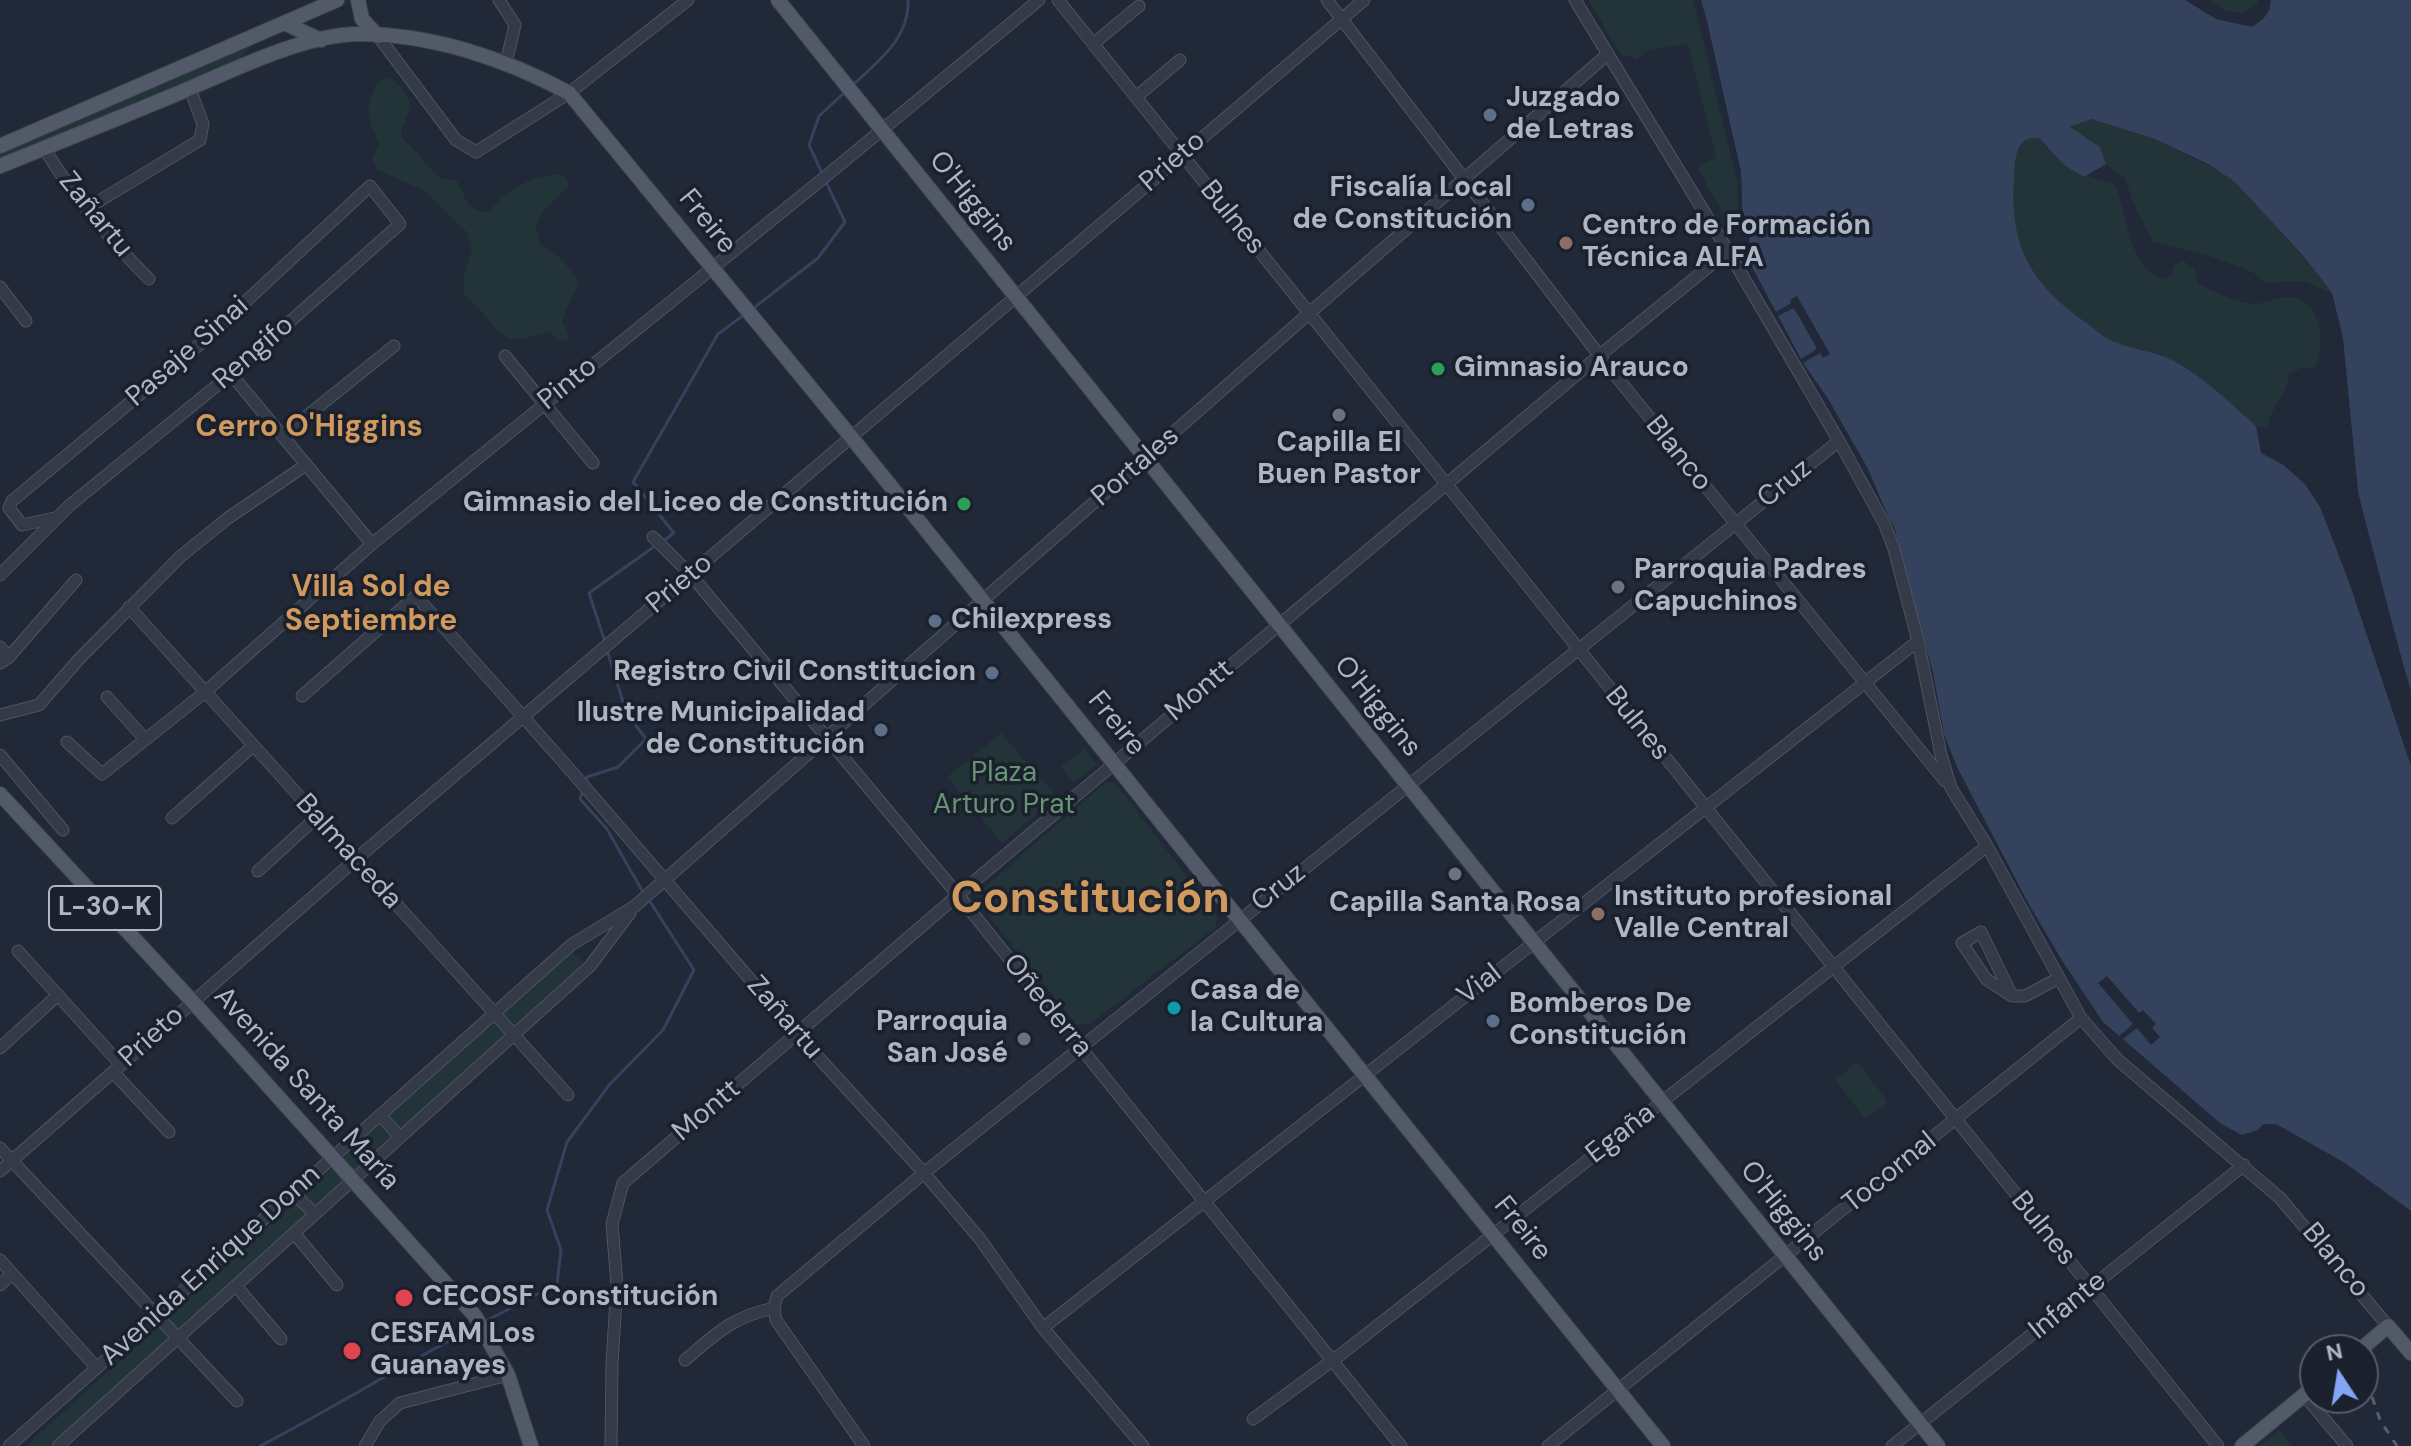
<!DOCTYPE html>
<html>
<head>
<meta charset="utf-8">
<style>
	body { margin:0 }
	#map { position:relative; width:2411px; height:1446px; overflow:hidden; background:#212837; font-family:"DM Sans",sans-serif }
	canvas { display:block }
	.north { position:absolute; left:2299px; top:1334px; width:80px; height:80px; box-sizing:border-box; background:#1a202c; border:2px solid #555c69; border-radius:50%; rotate:348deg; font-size:22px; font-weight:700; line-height:32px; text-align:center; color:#aeb5c4 }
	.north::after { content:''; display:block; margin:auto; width:28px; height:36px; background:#82a5f5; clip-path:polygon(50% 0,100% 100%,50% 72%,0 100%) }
</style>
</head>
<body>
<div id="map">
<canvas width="2411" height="1446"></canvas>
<div class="north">N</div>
</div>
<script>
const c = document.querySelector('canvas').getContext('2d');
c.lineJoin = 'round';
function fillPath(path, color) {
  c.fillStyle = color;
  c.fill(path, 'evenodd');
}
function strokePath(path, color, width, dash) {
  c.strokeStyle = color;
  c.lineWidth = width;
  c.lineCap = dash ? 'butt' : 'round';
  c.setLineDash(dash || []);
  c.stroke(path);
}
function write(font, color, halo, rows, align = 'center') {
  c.font = font + ' "DM Sans",sans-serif';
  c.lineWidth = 7;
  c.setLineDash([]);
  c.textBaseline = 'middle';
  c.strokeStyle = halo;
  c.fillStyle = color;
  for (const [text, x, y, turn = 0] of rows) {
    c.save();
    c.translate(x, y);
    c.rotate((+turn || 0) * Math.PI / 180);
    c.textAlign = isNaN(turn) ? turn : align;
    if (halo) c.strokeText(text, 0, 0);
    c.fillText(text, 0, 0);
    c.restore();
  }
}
fillPath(new Path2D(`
	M1588 0H1693L1738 185V212L1730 226 1697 167 1716 157 1688 44 1646 51 1637 60 1627 55 1622 56Z
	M2210 0H2258L2257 4 2243 13 2225 11Z
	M251 43 249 49 238 60 0 162V150Z
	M388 77C399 83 413 97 409 110 407 120 401 125 401 136L440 178 457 181C463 189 464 201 472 207 475 209 480 212 484 212 493 211 497 201 503 196 517 185 549 169 566 177L569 185 543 212 536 227 540 244 561 259 578 279C577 295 565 307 562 322L570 336 563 341 548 332C515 342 508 345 485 316 479 307 470 301 463 292L464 274 472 250 467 232 423 190 376 169 372 160 379 144C376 135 371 127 369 118 366 103 374 82 388 77Z
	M2090 119 2155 139 2208 165 2235 182 2304 258 2332 293 2303 281 2267 283 2252 272 2204 254 2153 242 2133 202 2125 178 2106 164 2100 147 2069 127Z
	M2030 137 2039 138C2061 166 2078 175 2113 183 2131 216 2124 261 2163 279L2171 275 2173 266 2182 261C2194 265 2196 271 2198 283 2214 292 2233 301 2251 304 2263 305 2275 297 2288 297 2321 298 2327 343 2315 367L2302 368 2290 373C2286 397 2273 403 2267 427L2256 426C2231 404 2204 378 2175 362 2155 351 2131 349 2111 341 2102 337 2094 328 2086 323 2037 288 2009 249 2013 186 2014 169 2013 145 2030 137Z
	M1001 733 1057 797 1002 843 947 777Z
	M1084 749 1097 765 1074 783 1061 766Z
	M1105 783H1115L1217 915 1216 927 1090 1024 1077 1025 979 904 982 890Z
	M572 951 583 963 50 1446H26Z
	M1858 1062 1888 1102 1865 1119 1835 1079Z
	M2279 1430 2292 1446H2260Z`), '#223438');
fillPath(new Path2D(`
	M1701 0H2185L2216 19 2252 27C2263 20 2270 14 2271 0H2411V691L2387 610 2358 493 2343 338 2332 293 2305 258 2235 182 2208 164 2155 139 2091 119 2070 127 2100 147 2106 164 2084 177 2064 165 2039 138C2016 135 2015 158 2014 177 2009 245 2030 283 2085 322 2093 327 2101 336 2110 340 2130 349 2154 351 2174 361 2204 377 2231 404 2256 426L2261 453 2282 464 2305 484 2320 507 2349 582 2411 766V1211L2345 1163 2276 1124H2263L2258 1130 2242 1135 2220 1123 2103 1022 2063 962 2027 901 1957 767 1944 734 1933 673 1894 526 1888 516 1868 469 1827 397 1803 363 1750 263 1749 229 1742 208 1741 172Z`), '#35425e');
fillPath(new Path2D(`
	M1697 0H1701L1707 21 1741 172 1742 208 1738 212 1737 173Z
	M1797 296 1830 354 1823 358 1820 353 1803 363 1801 359 1817 349 1794 308 1778 316 1776 312 1791 303 1790 300Z
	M2343 349 2358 493 2411 695 2407 693 2397 661 2354 494 2339 350Z
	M2107 976 2139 1013 2143 1010 2156 1024 2152 1028 2160 1037 2151 1045 2137 1028 2122 1040 2118 1037 2133 1024 2098 983Z`), '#212837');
strokePath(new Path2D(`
	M853 85C878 61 910 38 908 0
	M822 173 809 145 819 116 844 93
	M751 310 818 258 845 222 825 180
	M662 542 674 533 633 482 718 334 745 314
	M605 642 589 593 655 546
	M585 783 587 777 618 767 646 739 626 712 607 650
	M583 790 580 799 607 829 644 894
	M484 1322 557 1284 561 1250 547 1210 567 1142 610 1084 663 1030 694 970 649 900
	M260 1446C334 1408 403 1364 477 1326`), '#35425e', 3);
const minor = new Path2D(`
	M499 0 515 25 506 63
	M1058 0 2218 1446
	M1327 0 1606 364 1945 781
	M1575 0 1728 251 1839 441 1885 525 1894 549 1918 641 1941 755 1951 788 1987 846 2081 1018 2118 1060 2280 1198 2388 1326
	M378 36 456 140 476 152 569 93 688 0
	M1093 44 1139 6
	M1136 97 1180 60
	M44 148C73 196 109 239 149 279
	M86 209 200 140 203 124 190 89
	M0 287 26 321
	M505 356 593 463
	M231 374 372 544
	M282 436 394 346
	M653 537 691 575 958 895 1401 1446
	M0 575 70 505 231 374 400 224 370 186 200 344 12 501 9 508 22 525 55 518
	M129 607 568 1095
	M0 647 9 657
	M0 663 9 657 76 580
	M302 696 416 596 572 772 798 1035 924 1173 980 1239 1043 1328 1143 1446
	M107 697 145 739
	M0 715 39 705 79 659 181 556 228 518 306 465
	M67 742 102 774 204 693 372 544 831 172 1039 0
	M0 755 63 830
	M172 818 253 746
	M258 871 317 817
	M18 951 121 1065
	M2012 996 1986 979 1962 943 1981 932 2012 996H2025L2057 979
	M0 1048 58 995
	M113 1072 169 1132
	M380 1115 400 1137
	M0 1148 237 1401
	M0 1171 355 860 1364 0
	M293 1193 315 1214
	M294 1233 337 1285
	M0 1260 97 1368
	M0 1285 12 1274
	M236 1286 281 1339
	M1043 1328 1918 641
	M685 1360C717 1333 732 1317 774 1308
	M2304 1395 2347 1446
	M1253 1419 1344 1352 1987 846
	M9 1446 571 945 635 906 1322 302 1608 54
	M58 1446 590 966 630 913
	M365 1446 380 1421 400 1403 508 1375
	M611 1446 612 1362 617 1285 612 1224 623 1183 958 895 1600 355 1728 251
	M864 1446 776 1320 774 1308 777 1296 924 1173 1839 441
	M1548 1446 2081 1018
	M1892 1446 2244 1165`);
const major = new Path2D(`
	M358 0 362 19 378 36
	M778 0 1938 1446
	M284 23 321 40
	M0 146 337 0
	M0 166C62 141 124 116 186 90 235 69 306 34 359 34 432 34 506 59 569 93L852 438 1663 1446
	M0 794 192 1001 475 1316 508 1375 531 1446
	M2360 1350 2388 1326 2411 1353
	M2242 1446 2315 1386`);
strokePath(minor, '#4e5562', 13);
strokePath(major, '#3d4451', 16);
strokePath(minor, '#343a47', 11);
strokePath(major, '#525968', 14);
strokePath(new Path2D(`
	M2367 1382 2380 1420 2397 1446`), '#565e6f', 3, [8, 8]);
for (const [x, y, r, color] of [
	[1490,115,8,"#5c6f8a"],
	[1528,205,8,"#5c6f8a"],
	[1566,243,8,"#8d6e63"],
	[1438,369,8,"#2e9e5b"],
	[1339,415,8,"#6b7280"],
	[964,504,8,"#2e9e5b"],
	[1618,587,8,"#6b7280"],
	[935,621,8,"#5c6f8a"],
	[992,673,8,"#5c6f8a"],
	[881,730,8,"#5c6f8a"],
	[1455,874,8,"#6b7280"],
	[1598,914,8,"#8d6e63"],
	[1174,1008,8,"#0f9aa8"],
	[1493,1021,8,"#5c6f8a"],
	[1024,1039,8,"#6b7280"],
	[404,1298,10,"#e0444e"],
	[352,1351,10,"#e0444e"]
]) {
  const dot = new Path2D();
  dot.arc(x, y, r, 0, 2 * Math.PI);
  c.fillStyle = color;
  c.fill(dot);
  strokePath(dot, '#1a202c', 3);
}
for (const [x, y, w] of [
	[105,908,112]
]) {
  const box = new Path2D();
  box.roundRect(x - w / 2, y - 22, w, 44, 6);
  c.fillStyle = '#1a202c';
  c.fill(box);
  strokePath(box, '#aeb5c4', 2);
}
write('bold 26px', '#aeb5c4', null, [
	["L-30-K",105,908]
]);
write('bold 28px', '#aeb5c4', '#1a202c', [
	["Juzgado",1506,99],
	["de Letras",1506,131],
	["Fiscalía Local",1512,189,"right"],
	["de Constitución",1512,221,"right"],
	["Centro de Formación",1582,227],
	["Técnica ALFA",1582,259],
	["Gimnasio Arauco",1454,369],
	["Capilla El",1339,444,"center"],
	["Buen Pastor",1339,476,"center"],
	["Gimnasio del Liceo de Constitución",948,504,"right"],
	["Parroquia Padres",1634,571],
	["Capuchinos",1634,603],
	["Chilexpress",951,621],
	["Registro Civil Constitucion",976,673,"right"],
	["Ilustre Municipalidad",865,714,"right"],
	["de Constitución",865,746,"right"],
	["Instituto profesional",1614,898],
	["Valle Central",1614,930],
	["Capilla Santa Rosa",1455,904,"center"],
	["Casa de",1190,992],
	["la Cultura",1190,1024],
	["Bomberos De",1509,1005],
	["Constitución",1509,1037],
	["Parroquia",1008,1023,"right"],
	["San José",1008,1055,"right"],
	["CECOSF Constitución",422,1298],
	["CESFAM Los",370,1335],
	["Guanayes",370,1367]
], 'left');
write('28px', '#aeb5c4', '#1a202c', [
	["Prieto",1173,162,-41],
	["O'Higgins",972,202,51],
	["Zañartu",95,215,51],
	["Bulnes",1232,218,51],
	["Freire",707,222,51],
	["Pasaje Sinai",188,352,-41],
	["Rengifo",254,353,-41],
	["Pinto",568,384,-39],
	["Blanco",1678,454,51],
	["Portales",1136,467,-41],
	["Cruz",1785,484,-39],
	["Prieto",680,584,-40],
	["Montt",1200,691,-40],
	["O'Higgins",1377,707,51],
	["Freire",1116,724,51],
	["Bulnes",1637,724,51],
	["Balmaceda",348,852,48],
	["Cruz",1279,888,-38],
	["Vial",1480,985,-38],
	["Oñederra",1047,1006,51],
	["Zañartu",784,1018,49],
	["Prieto",152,1037,-42],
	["Avenida Santa María",306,1089,48],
	["Montt",707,1111,-40],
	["Egaña",1621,1134,-38],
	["Tocornal",1890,1173,-39],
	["O'Higgins",1783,1212,51],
	["Freire",1522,1229,51],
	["Bulnes",2043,1229,51],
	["Blanco",2335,1261,50],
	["Avenida Enrique Donn",211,1266,-42],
	["Infante",2068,1306,-39]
]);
write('28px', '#679475', '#1a202c', [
	["Plaza",1004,774],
	["Arturo Prat",1004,806]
]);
write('bold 30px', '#d0995d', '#1a202c', [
	["Cerro O'Higgins",309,428],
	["Villa Sol de",371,588],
	["Septiembre",371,622]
]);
write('bold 44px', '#d0995d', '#1a202c', [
	["Constitución",1090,900]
]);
</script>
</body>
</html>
